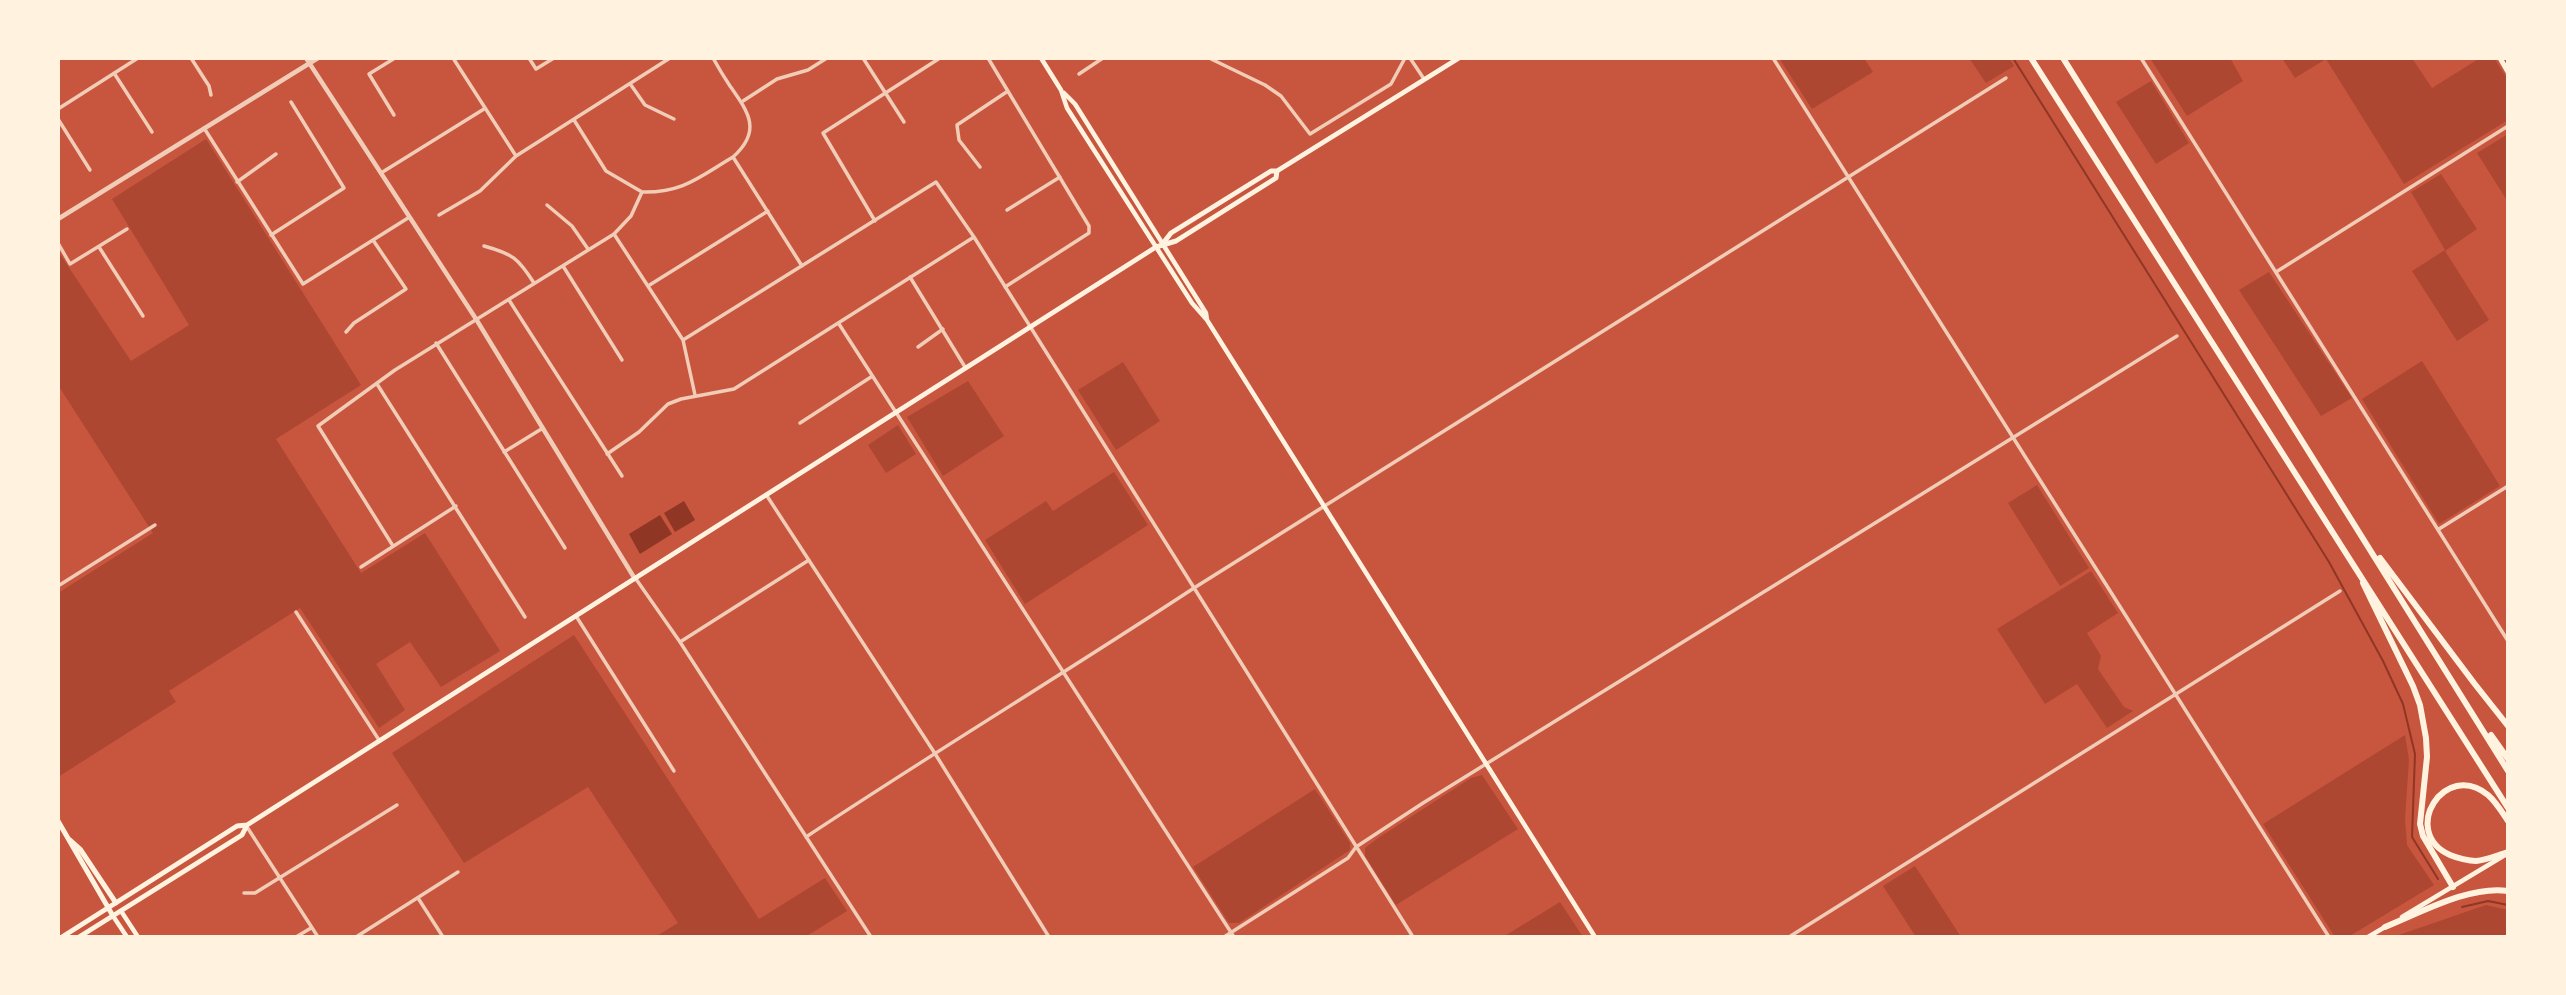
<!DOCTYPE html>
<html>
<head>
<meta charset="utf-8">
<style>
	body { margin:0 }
	#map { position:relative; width:2566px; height:995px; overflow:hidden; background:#c8553d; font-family:"Alegreya Sans",sans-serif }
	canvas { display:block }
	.frame { position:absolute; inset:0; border:60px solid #fff3e0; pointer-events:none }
</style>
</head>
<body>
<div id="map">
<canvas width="2566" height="995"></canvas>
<div class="frame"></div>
</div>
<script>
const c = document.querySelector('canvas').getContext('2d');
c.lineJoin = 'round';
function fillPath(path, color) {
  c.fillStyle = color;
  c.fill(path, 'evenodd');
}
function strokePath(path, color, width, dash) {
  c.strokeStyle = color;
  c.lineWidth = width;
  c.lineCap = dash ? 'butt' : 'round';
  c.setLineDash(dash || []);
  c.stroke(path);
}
fillPath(new Path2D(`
	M1779 58H1864L1873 72 1812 109Z
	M1969 58H2009L2014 66 1986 83Z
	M2150 58H2230L2243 81 2187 116Z
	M2282 58H2412L2432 88 2480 58H2494L2508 80V120L2404 184 2326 59 2295 78Z
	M2151 81 2189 143 2156 164 2116 102Z
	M2508 134V202L2477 153Z
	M206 139 361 385 276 439 361 573 425 533 500 651 441 687 410 642 376 664 405 710 379 728 300 608 169 691 176 702 58 777V593L153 533 58 385V251L131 361 189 325 112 199Z
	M2441 174 2477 229 2445 251 2489 320 2457 341 2412 271 2445 250 2411 192Z
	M2269 272 2352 398 2321 416 2239 290Z
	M2422 361 2500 486 2439 524 2362 399Z
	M1123 362 1160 421 1116 450 1078 390Z
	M968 381 1004 436 943 476 907 417Z
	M898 425 916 454 886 473 868 445Z
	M1114 472 1148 525 1025 604 985 540 1046 501 1053 511Z
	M2037 485 2089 568 2060 586 2008 503Z
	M2091 571 2118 613 2087 633 2101 656 2098 669 2124 707 2133 711 2107 728 2077 684 2045 704 1997 629Z
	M574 635 759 919 825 878 847 911 805 937H655L678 923 588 787 464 863 392 753Z
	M2405 735 2409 760 2405 819 2407 845 2434 885 2348 937H2335L2263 824Z
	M1482 775 1518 829 1396 905 1365 856V848L1378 838 1471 778Z
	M1315 789 1350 843V850L1239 923H1229L1193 867Z
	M1915 866 1961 937H1916L1883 886Z
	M1560 902 1583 937H1503Z
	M2486 905 2508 910V937H2393Z`), '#ae4732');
fillPath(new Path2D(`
	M684 501 695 520 675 532 664 513Z
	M660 515 672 534 640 554 629 534Z`), '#8f3625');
strokePath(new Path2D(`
	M2013 58 2329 562 2383 661 2403 704 2415 754 2412 837 2438 879
	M2462 907 2488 901 2508 905`), '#8f3625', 2);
strokePath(new Path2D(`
	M191 58 209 86 211 95
	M453 58 516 156
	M529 58 536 69 554 58
	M713 58C718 67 724 77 730 86 749 113 762 131 733 157L802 266
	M863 58 904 122
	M988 58 1089 226V233L1005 287
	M1209 58 1265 85 1281 96 1310 134 1391 84 1405 58
	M1410 58 1424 79
	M1773 58 2329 937
	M2141 58 2508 641
	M114 73 152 132
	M1079 74 1103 58
	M631 85 645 105 674 119
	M743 101 777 79 808 70 827 58
	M58 109 138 58
	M394 115 369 74 395 58
	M58 119 90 170
	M574 120 606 171 642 192
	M204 128 303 284 408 218
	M980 167 959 140 957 125 1008 91
	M381 173 484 109
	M237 182 276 154
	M547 205 572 226 588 249
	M1007 210 1060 177
	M439 215 480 191 516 156 670 58
	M875 221 823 133 940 58
	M614 234 683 340 695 395
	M271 235 344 188 291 102
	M58 243 70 264 127 229
	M484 246C513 254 518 258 534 283
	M99 247 143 316
	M563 266 622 360
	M2276 272 2508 126
	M910 277 965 367
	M648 286 768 211
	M509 300 622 476
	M839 324 1234 937
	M346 332 354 323 406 289 373 240
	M683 340 936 182 974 237 1413 937
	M436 343 565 548
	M918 347 943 329
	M377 384 525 617
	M800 423 871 377
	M504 452 543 428
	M607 454 639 432 668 404 681 399 734 389 974 237
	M767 496 934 752 1049 937
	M2439 529 2508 486
	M393 546 318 426 395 370 614 234 631 216 642 192C683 193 699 177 733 157
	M361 567 456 506
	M636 579 680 642 871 937
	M58 586 155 525
	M296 612 379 740
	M576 616 674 771
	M680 642 809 560
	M247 827 318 937
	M806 837C934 752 1065 673 1194 588L2006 78
	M244 893H255L397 805
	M418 898 443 937
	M296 937 311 928
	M356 937 458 872
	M1224 937 1348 858 1356 847 1423 803 2177 336
	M1789 937 2340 591`), '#f1ccb7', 3.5);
strokePath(new Path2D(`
	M306 58 476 319 635 579
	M58 219 318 58`), '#f1ccb7', 4.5);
strokePath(new Path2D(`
	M1041 58 1061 90 1067 108 1192 303 1207 320 1595 937
	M1064 93 1075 104 1206 313 1207 320
	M121 911 138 937
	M113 916 127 937
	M2402 917 2505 855
	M2368 937 2385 927`), '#fff3e0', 4.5);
strokePath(new Path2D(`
	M2500 58 2508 72
	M1164 242 1171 233 1271 171H1277L1459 58
	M58 821 113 916
	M70 840 80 849 116 903
	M62 937 237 826 247 825 1156 247 1176 241 1276 178 1277 171
	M79 937 242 835 247 825`), '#fff3e0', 5);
strokePath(new Path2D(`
	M2031 58 2508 808
	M2063 58 2508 771
	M2380 558 2474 683 2508 726
	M2363 583 2413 686 2420 705 2426 738 2427 757 2420 824 2423 836 2453 887
	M2491 735 2508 759
	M2508 821C2502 812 2496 802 2488 795 2445 759 2399 832 2450 855 2457 858 2469 861 2476 861 2487 860 2498 855 2508 852
	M2385 927C2420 913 2470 885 2508 891`), '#fff3e0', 6);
</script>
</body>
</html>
